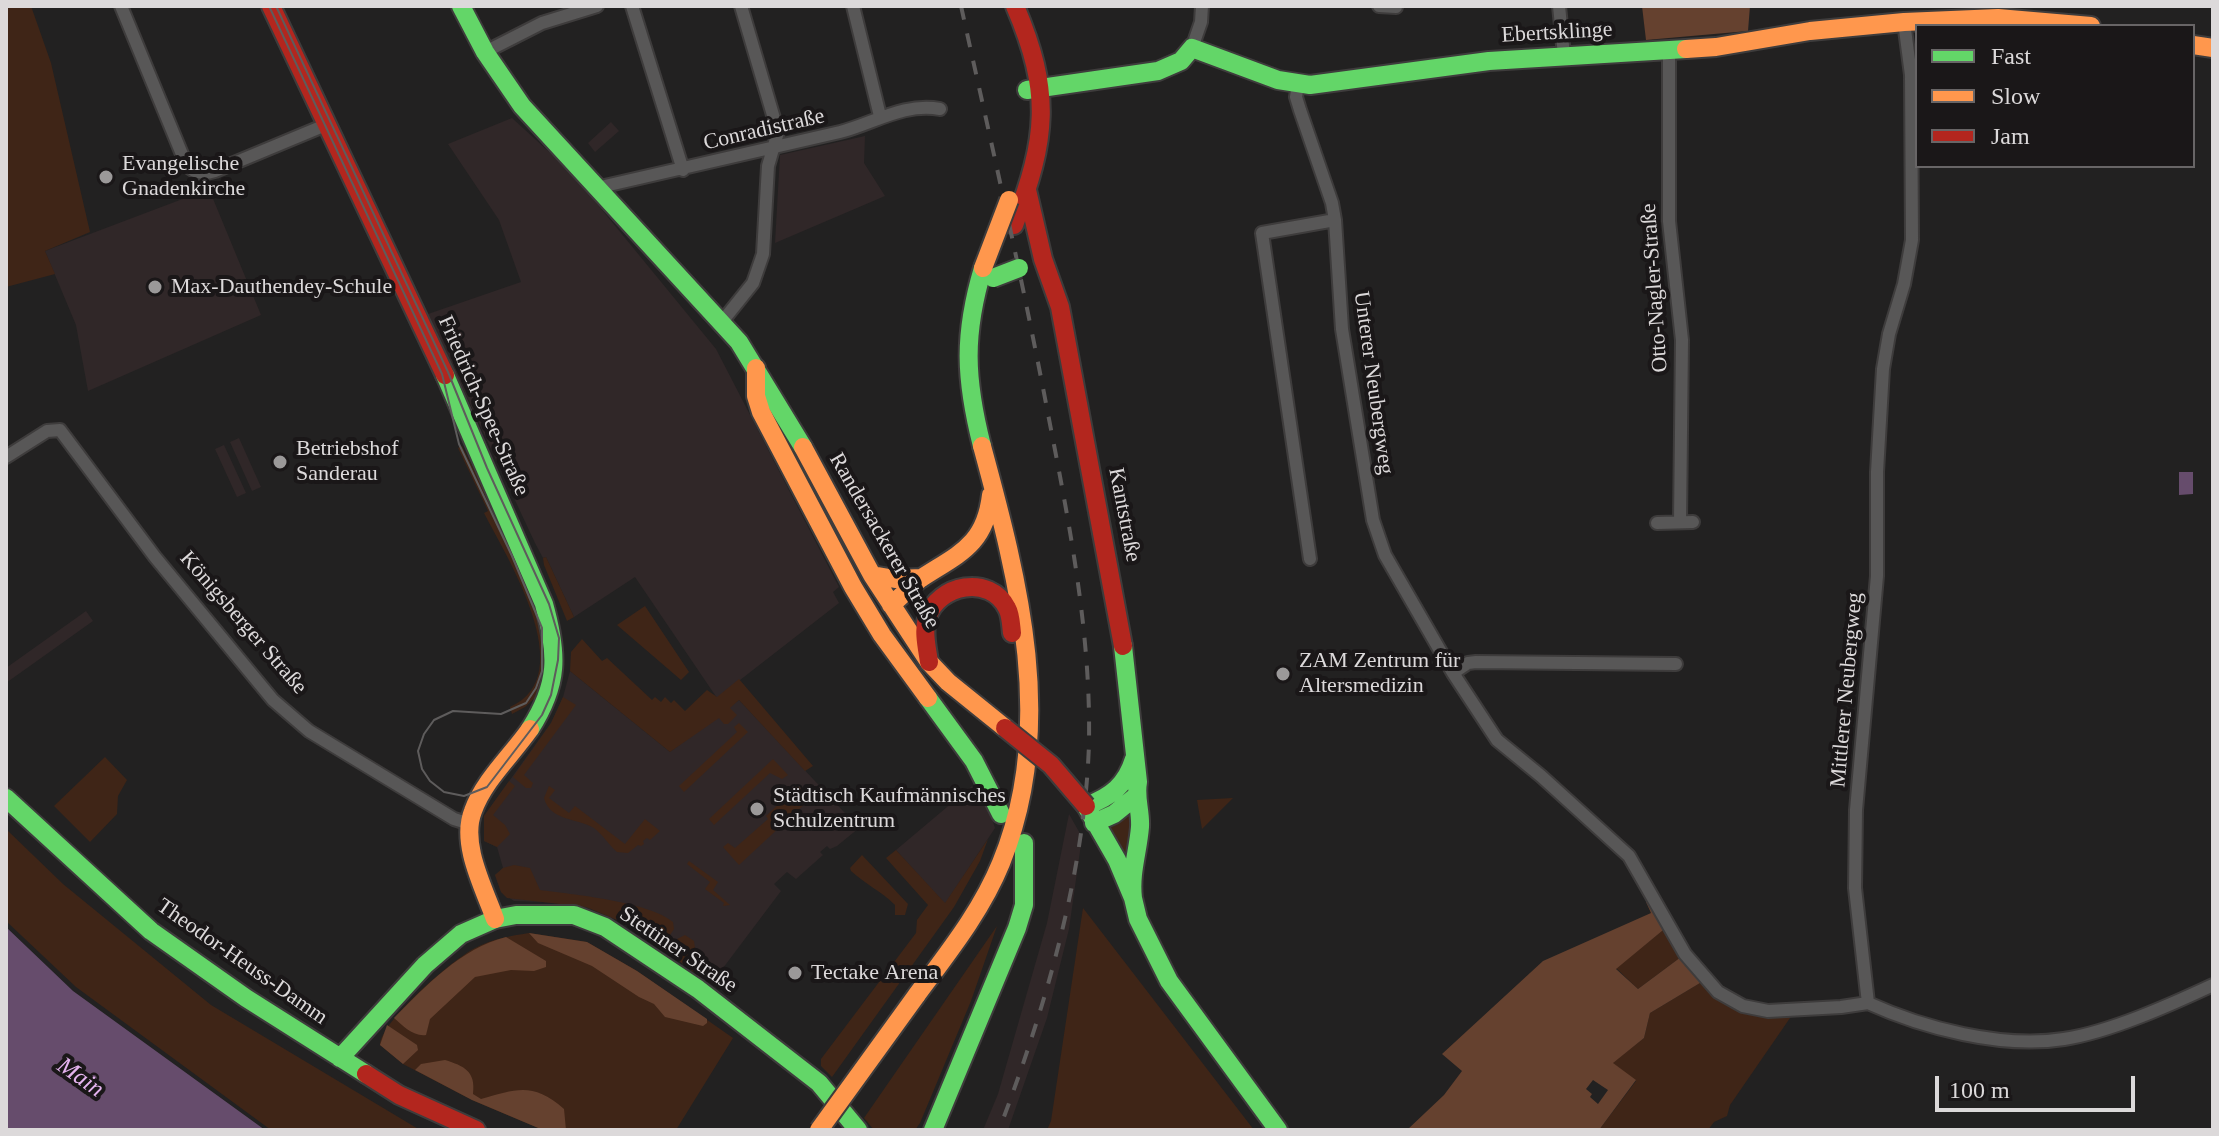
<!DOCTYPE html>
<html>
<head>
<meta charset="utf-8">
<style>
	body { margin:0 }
	#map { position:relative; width:2219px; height:1136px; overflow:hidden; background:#222121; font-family:"Times New Roman",serif }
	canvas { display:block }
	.frame { position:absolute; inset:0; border:8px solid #dcd9da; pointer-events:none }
	.legend { position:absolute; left:1915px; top:24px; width:280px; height:144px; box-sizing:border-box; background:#1a1718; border:2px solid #686566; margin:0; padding:10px 14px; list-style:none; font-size:24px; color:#dcd9da }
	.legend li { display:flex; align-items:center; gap:16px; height:40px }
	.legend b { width:40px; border:2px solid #686566 }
	.scale { position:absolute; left:1935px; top:1076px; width:200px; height:36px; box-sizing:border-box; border:4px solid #dcd9da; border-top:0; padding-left:10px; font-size:24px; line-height:28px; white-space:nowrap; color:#dcd9da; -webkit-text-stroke:6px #1a1718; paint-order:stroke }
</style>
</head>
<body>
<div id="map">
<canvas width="2219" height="1136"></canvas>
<div class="frame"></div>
<ul class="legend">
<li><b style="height:10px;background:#63d668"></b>Fast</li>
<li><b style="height:10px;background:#ff974d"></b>Slow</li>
<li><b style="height:10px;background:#b3261e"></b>Jam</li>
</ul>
<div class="scale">100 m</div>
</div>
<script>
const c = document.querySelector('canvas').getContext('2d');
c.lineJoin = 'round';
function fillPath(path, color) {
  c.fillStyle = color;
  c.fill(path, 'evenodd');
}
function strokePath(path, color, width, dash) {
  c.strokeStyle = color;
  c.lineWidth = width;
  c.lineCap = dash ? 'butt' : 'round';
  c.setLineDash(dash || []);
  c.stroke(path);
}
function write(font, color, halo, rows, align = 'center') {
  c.font = font + ' "Times New Roman",serif';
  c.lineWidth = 8;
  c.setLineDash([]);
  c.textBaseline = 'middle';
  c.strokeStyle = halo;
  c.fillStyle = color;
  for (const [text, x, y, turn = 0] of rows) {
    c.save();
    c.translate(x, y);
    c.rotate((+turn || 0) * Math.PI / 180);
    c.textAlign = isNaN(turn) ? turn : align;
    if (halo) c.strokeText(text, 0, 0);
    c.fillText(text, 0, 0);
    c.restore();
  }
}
fillPath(new Path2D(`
	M512 118 571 172 716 349 839 587 833 592 839 603 717 698 635 577 574 617 546 557 543 558 535 543 428 314 521 282 499 220 448 144Z
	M611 122 619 131 595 152 588 143Z
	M865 136 864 163 885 196 775 243 780 155Z
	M209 189 261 315 88 391 76 325 45 251Z
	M239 438 261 487 252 491 230 442Z
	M224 445 246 493 237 497 215 449Z
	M86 611 93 621 6 683V668Z
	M570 671 670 752 739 700 859 828 837 846 830 849 827 846 820 852 823 855 796 879 787 872 774 884 781 891 717 976 707 968 700 977 670 954 669 949 661 942 655 944 606 913 569 903 514 901 501 892 495 875 503 868 497 847 484 841V816L551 723 563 697Z
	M972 786 989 810 995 828 945 904 896 850Z
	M1069 814 1082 837 1069 929 1047 1018 1008 1130H983L998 1094 1047 923Z`), '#302728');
fillPath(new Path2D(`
	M6 6H31L51 63 90 232 45 251 55 274 6 287Z
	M462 446C485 494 548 602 547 651 547 668 543 683 537 699L535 698 525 707 512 714 510 707C582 676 506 556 484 513L488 511 458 448Z
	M546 557 574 617 567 621 544 565 543 558Z
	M645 606 689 672 681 680 617 625Z
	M582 639 602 661 607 658 652 700 655 697 661 702 665 697 671 703 674 700 685 711 707 690 717 697 739 679 813 766 805 771 739 700 730 708 737 715 728 724H724L719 718 670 752 570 671 571 652Z
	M563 697 576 705 524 775 533 783 531 788H526L513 777 551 723Z
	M739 723 748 732 684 792 679 786 737 732 734 727Z
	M105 757 127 780 118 796 117 814 90 842 54 806Z
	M773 759 788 775 782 779 770 773 714 825 709 819Z
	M509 781 515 786 493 815 505 825 510 834 497 847 484 841V816Z
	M549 786 555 790 549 798 569 813 575 806 625 844 645 819 660 831 650 840 647 838 643 841 644 844 641 846 638 845 628 853 617 852C609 845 603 835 594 828 577 818 550 821 544 798Z
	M798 786 810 799 739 865 723 847 728 843 735 848 768 819 766 816Z
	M1233 798 1202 829 1197 800Z
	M1133 810 1127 862 1104 826Z
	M6 829 63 884 211 1005 420 1130H271L76 987 6 921Z
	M988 839 980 861 954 907 832 1077 821 1066V1059L916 933 917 920 928 905 886 858 896 850 945 903Z
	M862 855 908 904 905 915H895V905C881 891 865 884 851 871L850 868Z
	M689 861 718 882 713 890 730 905 723 906 724 903 705 889 710 882 687 864Z
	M514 865 530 868 540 890C571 894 650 902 673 922L674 929 670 935 655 944 624 923 586 907 507 898 501 892 495 875 503 868Z
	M1083 908 1254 1130H1047L1051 1121Z
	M997 926 971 1001 920 1123 915 1130H874L864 1118Z
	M1668 926 1685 954 1638 989 1616 968Z
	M529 933 587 942 637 971 733 1038 676 1130H543L472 1100 403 1064 380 1045C381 1021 452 960 475 948 492 939 510 936 529 933Z
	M685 935 694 941 697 962 704 972 700 977 670 954 669 949 675 940Z
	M1705 980 1732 1001 1790 1010V1018L1730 1105 1727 1116 1714 1122 1708 1130H1599L1636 1081 1612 1063 1644 1038 1650 1013Z`), '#3f2517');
fillPath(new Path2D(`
	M1642 6H1750L1748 31 1646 40Z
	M1653 899 1668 926 1616 969 1638 989 1685 954 1705 980 1650 1013 1644 1038 1613 1063 1636 1080 1599 1130H1407L1444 1095 1462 1071 1442 1054 1543 961 1651 913 1646 902ZM1593 1080 1608 1090 1598 1104 1590 1097 1592 1094 1586 1089Z
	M529 933 587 942 637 971 707 1019V1023L703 1026 665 1017 654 1004 639 997 592 966 538 943Z
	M506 937 546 961V967L534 971 511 970 475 977 430 1019 426 1035C414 1037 403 1026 394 1018 427 985 460 949 506 937Z
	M387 1025 417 1045 418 1050 403 1064 380 1045Z
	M445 1060C464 1066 476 1071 473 1094L481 1099C517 1089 533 1082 564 1109L566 1130H543L472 1100 415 1070 421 1064Z`), '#65412f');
fillPath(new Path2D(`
	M2179 472H2193V494L2179 495Z
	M6 927 73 991 265 1130H6Z`), '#664c6c');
const street = new Path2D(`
	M121 6 186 164C194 174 203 175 215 171L328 124
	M632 6 683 170
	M853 6 880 116
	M1379 6 1396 7
	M1559 6 1564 55
	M1192 48 1201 22 1202 6
	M1669 51V221L1682 340 1680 522
	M485 52 542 23 597 6
	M1298 84 1296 97 1300 110 1332 203 1335 220 1342 329 1373 520 1385 555 1453 673 1497 740 1541 776 1629 856 1685 954 1718 992 1743 1006 1768 1011 1841 1007 1868 1003
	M596 188 840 132C872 124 905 102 940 109
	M721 323 753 283 763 254 768 166 778 132 741 6
	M6 457 47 431 60 430 155 557 273 700 309 731 454 819 470 824
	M1657 523 1693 522
	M1310 559 1262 233 1335 220
	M1453 673 1468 663 1476 662 1676 664
	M1868 1003 1855 888 1856 810 1877 576V472L1883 369 1889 334 1904 284 1912 240 1911 75 1904 22
	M1868 1003C1923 1028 2002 1049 2064 1039 2110 1032 2170 1005 2213 985`);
const fast = new Path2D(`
	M461 6 485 52 522 106 739 342 803 447
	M1027 90 1158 71 1181 61 1192 48 1278 80 1310 85 1489 61 1686 49
	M445 375 544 604C558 654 559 684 530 729
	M982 446C965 379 963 335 983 268
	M1123 646 1138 782C1135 798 1141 811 1140 827 1138 852 1130 873 1133 898
	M928 698 974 761 1001 814
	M1134 759C1126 785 1111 797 1086 806L1117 860 1133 898 1138 919 1169 981 1278 1130
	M6 798 151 931 246 998 366 1074
	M1094 823 1114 814 1135 797
	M340 1058 425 965 461 934 495 919 516 915H574L605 927 698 989 819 1083 858 1130
	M933 1130 1017 928 1024 905V843`);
const slow = new Path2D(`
	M2193 45 2213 48
	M1686 49 1716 47 1810 31 1904 22 1998 18 2091 26
	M756 368V396L761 412 853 587 882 635 928 698
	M803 447 872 575 929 662 948 682 1005 728
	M872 575 895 579 922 578
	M891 605C901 597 910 587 920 579 958 554 985 546 991 495
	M495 919C484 888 460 844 473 811 484 780 512 755 530 729
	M916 996C947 954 981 912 1001 863 1057 727 1019 582 982 446`);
const jam = new Path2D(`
	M271 6 445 375
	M1027 190 1043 259 1060 307 1123 646
	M1014 225C1047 138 1052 93 1015 6
	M929 662C927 648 923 632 927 618 938 584 990 574 1007 608 1011 615 1011 625 1012 633
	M366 1074 399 1095 476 1130`);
strokePath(street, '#3e3c3c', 16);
strokePath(fast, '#3e3c3c', 22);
strokePath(slow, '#3e3c3c', 22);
strokePath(jam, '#3e3c3c', 22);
strokePath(street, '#585757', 12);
strokePath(fast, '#63d668', 18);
strokePath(slow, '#ff974d', 18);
strokePath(jam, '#b3261e', 18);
strokePath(new Path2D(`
	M269 6 442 374 459 444 512 556 542 628V671L536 688 526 703 501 714 453 711 434 720 424 734 418 751 422 769 430 781 444 792 464 796 487 787 542 715 551 695 558 660 559 638 549 604 487 468 448 372 276 6`), '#5e5c5c', 2);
strokePath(new Path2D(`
	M961 6C991 142 1022 277 1048 414 1069 522 1091 632 1089 743 1085 874 1045 1009 999 1130`), '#5e5c5c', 4, [14, 14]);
const fastBridge = new Path2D(`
	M993 278 1019 268`);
const slowBridge = new Path2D(`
	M983 268 1009 200
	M819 1130 916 996`);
const jamBridge = new Path2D(`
	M1005 728 1051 765 1086 806`);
strokePath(fastBridge, '#3e3c3c', 22, []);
strokePath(slowBridge, '#3e3c3c', 22, []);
strokePath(jamBridge, '#3e3c3c', 22, []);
strokePath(fastBridge, '#63d668', 18);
strokePath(slowBridge, '#ff974d', 18);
strokePath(jamBridge, '#b3261e', 18);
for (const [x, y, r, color] of [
	[106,177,8,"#9b9999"],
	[155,287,8,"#9b9999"],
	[280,462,8,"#9b9999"],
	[1283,674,8,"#9b9999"],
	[757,809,8,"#9b9999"],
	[795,973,8,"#9b9999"]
]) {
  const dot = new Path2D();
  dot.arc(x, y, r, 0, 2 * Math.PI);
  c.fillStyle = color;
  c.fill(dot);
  strokePath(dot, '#1a1718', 3);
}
write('22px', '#dcd9da', '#1a1718', [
	["Ebertsklinge",1557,33,-3],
	["Conradistraße",764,130,-13],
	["Otto-Nagler-Straße",1655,288,-94],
	["Unterer Neubergweg",1373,383,82],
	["Friedrich-Spee-Straße",483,406,66],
	["Kantstraße",1124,515,79],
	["Randersackerer Straße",884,541,60],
	["Königsberger Straße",243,623,49],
	["Mittlerer Neubergweg",1847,690,-85],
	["Stettiner Straße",678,950,34],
	["Theodor-Heuss-Damm",242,962,35]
]);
write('22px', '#dcd9da', '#1a1718', [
	["Evangelische",122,164],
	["Gnadenkirche",122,189],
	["Max-Dauthendey-Schule",171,287],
	["Betriebshof",296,449],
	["Sanderau",296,474],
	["ZAM Zentrum für",1299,661],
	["Altersmedizin",1299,686],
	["Städtisch Kaufmännisches",773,796],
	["Schulzentrum",773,821],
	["Tectake Arena",811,973]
], 'left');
write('italic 24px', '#e4b3ee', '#1a1718', [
	["Main",80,1078,35]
]);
</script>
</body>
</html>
